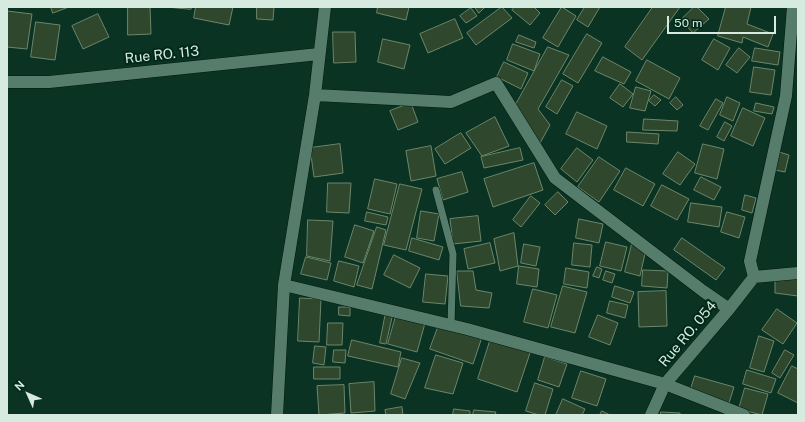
<!DOCTYPE html>
<html>
<head>
<meta charset="utf-8">
<style>
	body { margin:0 }
	#map { position:relative; width:805px; height:422px; overflow:hidden; background:#0b3323; font-family:"Public Sans",sans-serif }
	canvas { display:block }
	.frame { position:absolute; inset:0; border:8px solid #d6eadf; pointer-events:none }
	.north { position:absolute; left:8px; top:374px; width:40px; height:40px; -webkit-text-stroke:3px #01291a; paint-order:stroke; rotate:315deg; font-size:11px; font-weight:700; line-height:16px; text-align:center; color:#d6eadf }
	.north::after { content:''; display:block; margin:auto; width:14px; height:18px; background:#d6eadf; clip-path:polygon(50% 0,100% 100%,50% 72%,0 100%) }
	.scale { position:absolute; left:667px; top:16px; width:109px; height:18px; box-sizing:border-box; border:2px solid #d6eadf; border-top:0; padding-left:5px; font-size:12px; line-height:14px; white-space:nowrap; color:#d6eadf; -webkit-text-stroke:3px #01291a; paint-order:stroke }
</style>
</head>
<body>
<div id="map">
<canvas width="805" height="422"></canvas>
<div class="frame"></div>
<div class="north">N</div>
<div class="scale">50 m</div>
</div>
<script>
const c = document.querySelector('canvas').getContext('2d');
c.lineJoin = 'round';
function fillPath(path, color) {
  c.fillStyle = color;
  c.fill(path, 'evenodd');
}
function strokePath(path, color, width, dash) {
  c.strokeStyle = color;
  c.lineWidth = width;
  c.lineCap = dash ? 'butt' : 'round';
  c.setLineDash(dash || []);
  c.stroke(path);
}
function write(font, color, halo, rows, align = 'center') {
  c.font = font + ' "Public Sans",sans-serif';
  c.lineWidth = 4;
  c.setLineDash([]);
  c.textBaseline = 'middle';
  c.strokeStyle = halo;
  c.fillStyle = color;
  for (const [text, x, y, turn = 0] of rows) {
    c.save();
    c.translate(x, y);
    c.rotate((+turn || 0) * Math.PI / 180);
    c.textAlign = isNaN(turn) ? turn : align;
    if (halo) c.strokeText(text, 0, 0);
    c.fillText(text, 0, 0);
    c.restore();
  }
}
const building = new Path2D(`
	M51 7H69L53 13Z
	M128 7H150L151 34 128 35Z
	M167 7H192L191 9Z
	M196 7H233L229 25 194 18Z
	M257 7H274L273 20 257 19Z
	M378 7H409L406 20 377 13Z
	M475 7H485L479 13Z
	M502 7 512 18 476 45 467 33Z
	M515 7H534L540 13 530 25 512 10Z
	M562 7 576 16 558 47 543 38Z
	M585 7H600L588 27 577 20Z
	M653 7H680L642 60 625 47Z
	M694 7H697L709 19 693 33 681 20Z
	M726 7H751L747 24 773 34 768 47 743 37 742 43 718 36Z
	M471 8 477 16 466 23 460 16Z
	M7 11 32 14 27 49 7 47Z
	M98 14 109 37 83 49 72 26Z
	M455 19 463 38 428 53 420 34Z
	M36 22 60 25 55 60 31 57Z
	M333 32H355L356 62 334 63Z
	M587 34 602 43 578 83 563 74Z
	M519 35 536 42 534 48 516 42Z
	M383 39 410 45 404 69 378 62Z
	M714 39 730 48 718 70 702 60Z
	M513 44 540 54 534 71 507 60Z
	M548 47 569 55 538 109 550 125 539 145 515 106Z
	M739 48 750 57 737 73 726 65Z
	M755 48 780 52 778 65 752 61Z
	M603 57 631 72 624 84 595 71Z
	M647 60 680 78 669 99 636 81Z
	M504 62 528 73 521 89 497 77Z
	M754 67 775 70 771 95 750 92Z
	M562 80 573 86 557 114 546 107Z
	M620 84 633 94 623 107 610 98Z
	M636 87 651 91 645 111 630 108Z
	M654 95 661 100 655 106 649 101Z
	M676 97 683 105 677 110 670 103Z
	M727 97 740 103 733 121 720 115Z
	M716 99 723 103 708 130 700 126Z
	M411 103 418 122 398 130 390 111Z
	M756 103 774 107 772 114 754 111Z
	M743 108 765 118 753 146 731 136Z
	M577 112 607 126 597 149 566 134Z
	M495 117 509 146 482 156 466 133Z
	M644 119 678 121 677 131 643 130Z
	M725 122 732 126 724 141 717 137Z
	M627 132 659 134 658 144 627 142Z
	M461 133 471 148 445 164 435 149Z
	M340 144 343 173 314 177 310 148Z
	M703 144 724 149 717 179 695 173Z
	M431 146 436 176 411 181 406 151Z
	M520 148 523 160 484 168 481 157Z
	M577 148 593 160 577 182 561 169Z
	M678 152 695 164 680 185 663 174Z
	M779 152 789 155 785 172 775 170Z
	M599 157 620 171 599 202 578 187Z
	M534 163 543 190 493 207 484 179Z
	M626 168 655 184 643 206 614 190Z
	M462 172 468 192 443 200 437 179Z
	M701 177 721 187 714 200 694 190Z
	M375 179 397 184 390 214 368 209Z
	M328 183H351L349 213 327 212Z
	M400 184 422 189 406 250 384 245Z
	M662 185 689 199 677 220 651 206Z
	M558 192 568 202 555 215 545 205Z
	M745 195 756 198 752 213 742 210Z
	M531 196 540 203 521 227 513 220Z
	M691 203 722 207 719 227 688 222Z
	M421 211 439 214 434 241 417 238Z
	M367 212 388 217 386 225 365 221Z
	M727 212 745 217 739 238 721 232Z
	M478 216 481 241 453 244 450 219Z
	M579 219 603 224 599 243 576 238Z
	M308 220 333 221 330 261 307 256Z
	M355 225 374 231 363 263 345 257Z
	M377 227 386 230 372 289 357 285Z
	M514 233 518 266 500 271 494 239Z
	M412 238 443 247 439 260 409 251Z
	M682 238 725 268 716 280 674 250Z
	M606 242 627 247 621 271 600 266Z
	M490 243 495 263 468 269 464 249Z
	M574 243 592 245 590 267 572 265Z
	M524 244 540 247 536 266 521 263Z
	M632 244 646 249 640 276 625 272Z
	M394 255 420 268 410 288 384 275Z
	M306 257 331 263 327 280 301 274Z
	M339 261 359 266 354 287 334 281Z
	M519 266 539 269 537 287 517 284Z
	M597 267 602 269 599 278 593 276Z
	M566 268 589 272 587 288 564 284Z
	M643 270 668 271 667 288 642 286Z
	M457 271H473L476 290 492 293 489 308 461 306Z
	M606 271 615 274 612 283 603 280Z
	M426 274 448 276 445 304 423 302Z
	M798 275V296L775 293V276Z
	M563 286 587 292 575 333 551 327Z
	M615 286 634 292 630 303 612 297Z
	M533 289 557 295 548 328 524 322Z
	M666 291 667 326 639 327 638 292Z
	M300 298 321 299 319 342 298 341Z
	M610 301 628 305 625 318 607 313Z
	M339 307H350V316L339 315Z
	M777 309 797 323 783 344 762 330Z
	M386 312 393 313 386 344 380 343Z
	M598 315 618 323 610 345 589 337Z
	M396 316 425 323 417 352 388 344Z
	M440 322 482 337 473 364 430 349Z
	M328 323H343L342 345H327Z
	M759 336 774 341 764 372 750 368Z
	M491 338 531 350 517 392 478 379Z
	M352 340 401 352 398 367 348 356Z
	M315 346 326 347 324 365 313 363Z
	M334 350H346L345 363 333 362Z
	M785 350 794 355 780 378 772 373Z
	M436 355 463 363 453 394 425 388Z
	M545 357 567 364 559 387 538 380Z
	M402 358 420 363 405 399 391 394Z
	M792 366 798 369V403L778 393Z
	M314 367H340V379H314Z
	M747 370 776 379 771 393 743 384Z
	M581 371 606 379 597 406 572 398Z
	M695 376 734 387 729 403 690 392Z
	M374 382 375 411 351 413 349 384Z
	M535 383 553 389 545 415H539L526 411Z
	M344 385 345 413 319 415 317 386Z
	M745 388 768 394 762 415 739 409Z
	M563 399 585 409 582 415H556Z
	M402 407 403 415H386L385 410Z
	M454 409 470 411V415H453Z
	M474 410 496 412 495 415H473Z
	M602 411 610 415H600Z
	M661 412 680 413V415H661Z`);
fillPath(building, '#2e472d');
strokePath(building, '#6c876a', 1);
const lane = new Path2D(`
	M436 190 453 254 451 325`);
const street = new Path2D(`
	M7 82H49L319 54
	M315 95 451 102 496 83 555 178 703 291 729 309
	M754 277 750 261 786 96 793 7
	M754 277 798 273
	M284 285 467 329 665 384 744 415
	M277 415 284 285 315 95 325 7
	M651 415 665 384 729 309 754 277`);
strokePath(lane, '#00190e', 8);
strokePath(street, '#00190e', 13);
strokePath(lane, '#567d6b', 7);
strokePath(street, '#567d6b', 12);
write('14px', '#d6eadf', '#01291a', [
	["Rue RO. 113",162,55,-6],
	["Rue RO. 054",688,334,-50]
]);
</script>
</body>
</html>
